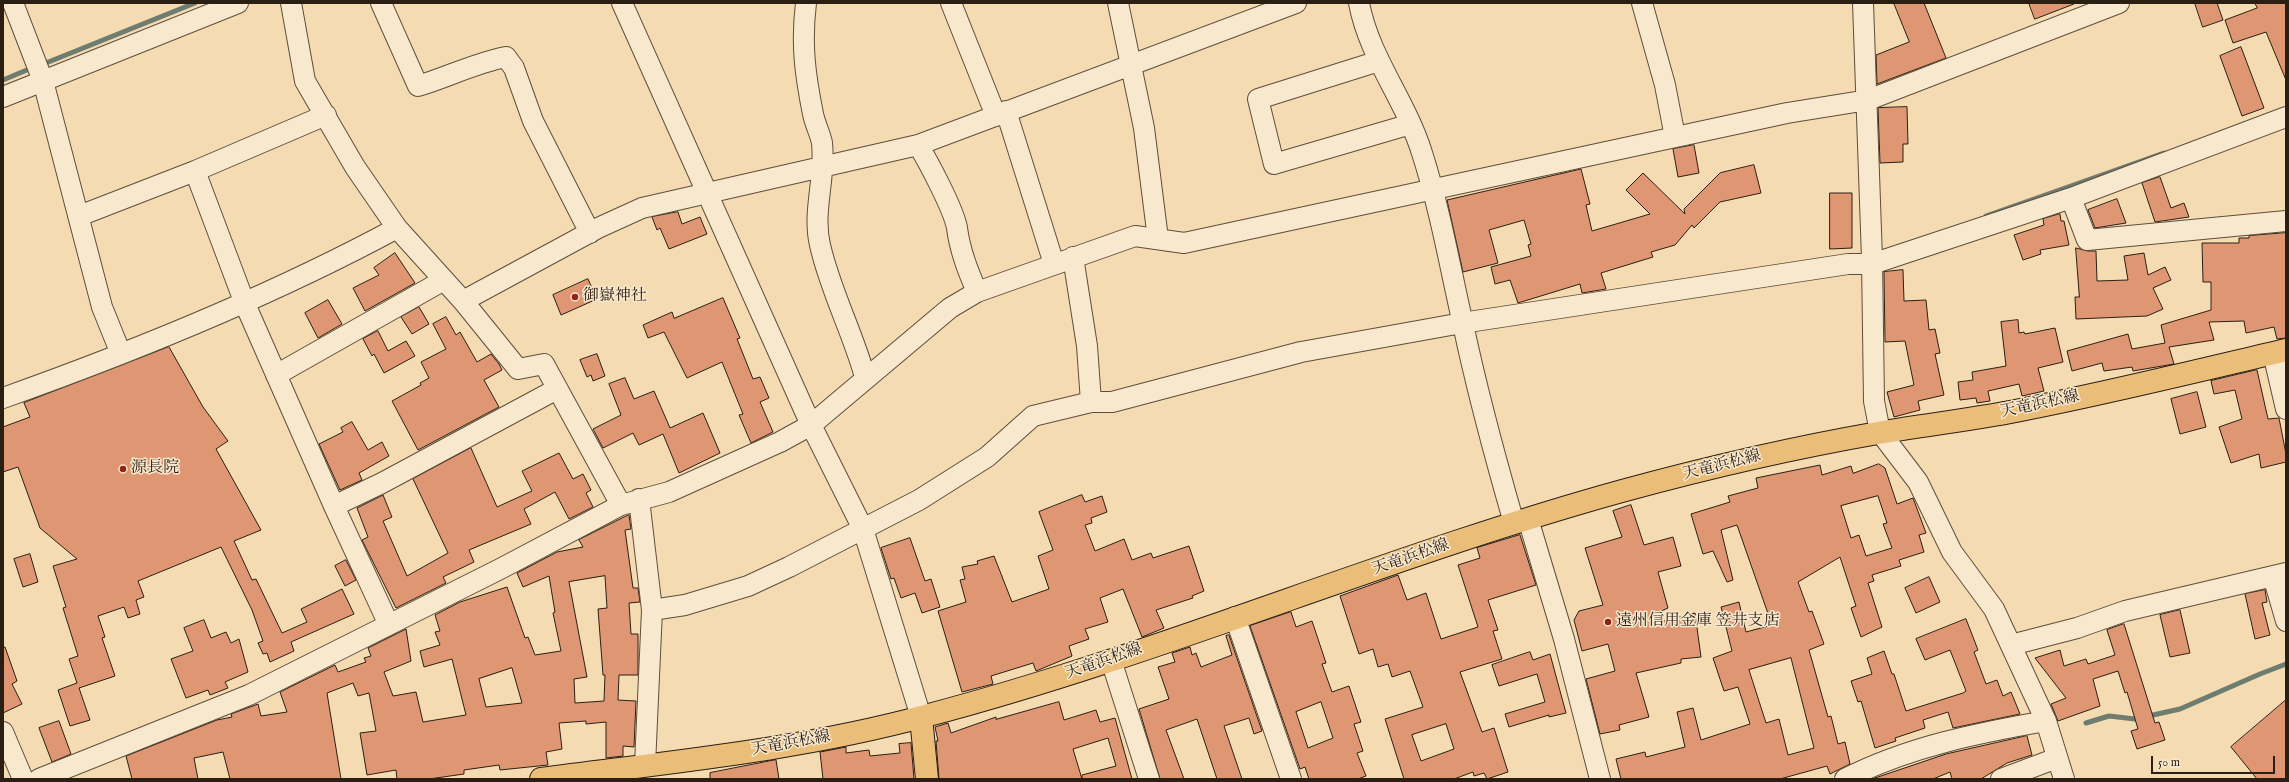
<!DOCTYPE html>
<html>
<head>
<meta charset="utf-8">
<style>
	body { margin:0 }
	#map { position:relative; width:2289px; height:782px; overflow:hidden; background:#f5dbb2; font-family:"IM FELL English",serif }
	canvas { display:block }
	.frame { position:absolute; inset:0; border:4px solid #2b1f14; pointer-events:none }
	.scale { position:absolute; left:2151px; top:756px; width:124px; height:18px; box-sizing:border-box; border:2px solid #2b1f14; border-top:0; padding-left:5px; font-size:12px; line-height:14px; white-space:nowrap; color:#2b1f14; -webkit-text-stroke:3px #f8e8cd; paint-order:stroke }
</style>
</head>
<body>
<div id="map">
<canvas width="2289" height="782"></canvas>
<div class="frame"></div>
<div class="scale">50 m</div>
</div>
<script>
const c = document.querySelector('canvas').getContext('2d');
c.lineJoin = 'round';
function strokePath(path, color, width, dash) {
  c.strokeStyle = color;
  c.lineWidth = width;
  c.lineCap = dash ? 'butt' : 'round';
  c.setLineDash(dash || []);
  c.stroke(path);
}
function fillPath(path, color) {
  c.fillStyle = color;
  c.fill(path, 'evenodd');
}
function write(font, color, halo, rows, align = 'center') {
  c.font = font + ' "IM FELL English","Noto Serif JP",serif';
  c.lineWidth = 3;
  c.setLineDash([]);
  c.textBaseline = 'middle';
  c.strokeStyle = halo;
  c.fillStyle = color;
  for (const [text, x, y, turn = 0] of rows) {
    c.save();
    c.translate(x, y);
    c.rotate((+turn || 0) * Math.PI / 180);
    c.textAlign = isNaN(turn) ? turn : align;
    if (halo) c.strokeText(text, 0, 0);
    c.fillText(text, 0, 0);
    c.restore();
  }
}
strokePath(new Path2D(`
	M41 65 195 3
	M3 80 34 67
	M1986 216 2164 153
	M2086 723 2109 716 2135 719 2180 709 2260 674 2286 664`), '#6f7d70', 5);
const building = new Path2D(`
	M1894 3H1924L1946 58 1877 84 1876 55 1909 42Z
	M2029 3H2074V4L2035 19Z
	M2195 3H2217L2223 20 2203 27Z
	M2255 3H2286V80L2266 32 2233 43 2225 20 2257 8Z
	M2241 47 2264 108 2242 116 2220 56Z
	M1907 107 1908 144H1903V162L1880 163 1878 108Z
	M1694 145 1699 173 1678 177 1673 149Z
	M1754 165 1761 193 1720 202 1694 228 1692 225 1675 245 1651 252 1653 257 1601 273 1606 289 1582 293 1580 284 1518 303 1510 280 1495 284 1491 267 1531 256 1528 245 1531 244 1524 220 1489 230 1498 263 1463 272 1447 200 1581 169 1590 204 1586 205 1592 231 1650 214 1626 190 1643 173 1685 214 1684 209 1720 173Z
	M2160 177 2171 208 2184 203 2189 217 2155 222 2142 183Z
	M1830 193H1852V248L1830 249Z
	M2117 199 2126 223 2095 228 2088 210Z
	M678 212 682 224 700 217 707 234 669 249 660 228 657 230 652 217Z
	M2060 214 2061 221H2064L2069 245 2040 250 2041 254 2023 260 2014 235 2044 225 2043 219Z
	M2286 233V338L2277 339 2274 327 2246 333 2244 321 2209 322 2214 340 2169 347 2174 364 2133 371 2132 367 2104 371 2102 363 2072 371 2067 351 2128 334 2132 349 2165 343 2161 325 2211 310V282H2203L2202 243H2239V238H2249V236Z
	M2076 248 2088 251H2096L2097 281 2128 280 2124 256 2144 253 2148 275 2165 267 2171 280 2153 288 2163 309 2147 316 2076 319 2075 297H2079Z
	M395 253 415 283 365 311 353 288 379 275 374 268Z
	M1903 270 1904 301 1926 300 1929 330 1935 329 1940 353 1935 354 1944 395 1918 401 1920 410 1894 417 1887 392 1914 385 1905 341 1885 342 1884 272Z
	M588 279 597 299 561 315 553 295Z
	M723 298 740 338 737 339 753 379 760 377 769 398 760 402 773 432 751 443 739 415 743 414 722 362 687 378 664 332 648 338 643 325 672 312 674 318Z
	M328 300 342 324 318 338 305 313Z
	M419 307 429 324 412 334 401 317Z
	M446 317 456 335 460 332 477 362 491 354 499 364 502 370 484 380 499 407 418 450 392 401 421 385 420 383 429 378 421 362 446 349 433 324Z
	M2018 320 2019 333 2024 332 2025 334 2055 328 2063 362 2038 368 2044 391 2022 396 2019 384 1988 391 1990 401 1977 403 1976 398 1960 400 1958 382 1973 380 1972 372 2006 366 2001 322Z
	M378 331 388 351 406 341 415 356 384 373 374 354 372 356 363 339Z
	M169 347 203 407 228 441 216 449 261 530 234 541 252 580 256 579 282 633 307 622 301 609 342 589 354 614 291 642 294 651 270 662 267 653 263 654 258 643 263 641 252 610 221 547 138 581 144 597 136 600 140 614 128 618 124 607 98 616 105 637 102 638 115 676 79 688 90 720 70 726 58 690 77 683 69 659 78 656 63 608 66 607 53 566 77 559 40 528 18 467 3 472V427L30 417 24 403Z
	M597 354 605 376 593 381 591 375 587 377 580 360Z
	M2257 370 2268 419 2279 418 2286 454V462L2261 468 2259 454 2231 463 2219 427 2242 419 2235 390 2214 394 2211 381Z
	M625 378 634 399 654 391 670 428 703 413 720 453 679 473 663 434 639 445 633 433 603 448 593 429 621 415 609 384Z
	M2197 392 2206 427 2180 434 2171 399Z
	M352 422 368 450 382 442 389 456 359 473 362 480 340 490 319 444 343 432 341 428Z
	M471 448 497 507 532 491 522 471 559 453 573 479 583 474 591 490 586 493 593 507 569 519 555 492 524 509 531 524 469 550 474 562 443 577 446 583 396 608 362 540 368 537 357 508 383 495 392 517 383 521 407 576 448 553 413 479Z
	M1879 464 1885 468 1897 504 1913 498 1926 533 1919 535 1924 552 1899 560 1901 566 1872 575 1874 581 1868 583 1882 627 1861 637 1851 608 1856 606 1840 557 1798 582 1809 612 1812 611 1824 644 1809 650 1828 717 1831 716 1838 744 1845 742 1850 764 1830 774 1827 766 1780 779H1621L1616 759 1645 752 1646 757 1685 747 1677 712 1693 708 1701 740 1750 724 1738 687 1724 691 1713 658 1732 651 1721 607 1739 602 1746 632 1772 625 1737 525 1721 530 1733 580 1727 582 1713 551 1703 554 1691 514 1730 502 1728 496 1758 488 1756 478 1820 465 1822 475 1851 466 1853 473ZM1878 496 1887 523 1883 524 1892 548 1866 556 1859 535 1851 538 1841 506ZM1791 658 1814 748 1788 755 1779 719 1766 723 1749 670Z
	M1082 495 1085 502 1102 496 1107 512 1091 518 1092 523 1085 525 1095 551 1124 539 1132 560 1151 553 1153 558 1189 546 1204 591 1192 596 1193 598 1156 610 1164 628 1142 637 1123 589 1100 598 1108 622 1085 629 1089 639 1069 646 1072 656 1036 671 1033 663 991 676 993 684 962 692 938 611 966 602 960 580 965 579 962 567 978 564 977 561 994 556 1012 602 1049 589 1038 556 1053 550 1039 512Z
	M1631 505 1644 545 1673 537 1681 566 1658 572 1668 608 1650 616 1653 624 1695 613 1701 657 1681 659V663L1636 673 1649 717 1619 725 1620 730 1600 734 1586 679 1615 671 1608 644 1582 651 1574 620 1579 611 1603 605 1585 548 1622 537 1613 511Z
	M629 515 631 529 625 530 633 588H638L640 602 629 603 631 634H638V675H619L618 700 636 701 634 747 623 746V756L606 758V722L586 724V721L559 723 562 749 546 752 548 765 500 770 499 765 464 770V774L429 779H397L396 770 367 775 360 733 376 731 369 693 358 696 353 683 327 693 341 779H230L223 752 194 758 198 779H132L126 756 217 720 232 717 231 714 258 704 261 716 287 712 280 692 335 665 338 672 366 662 364 658 371 656 368 648 406 629 411 661 384 672 393 696 416 692 423 722 466 715 452 659 424 667 420 651 440 645 435 632 440 631 435 615 460 602 507 587 525 638 528 637 535 655 561 651 553 613 555 612 549 576 523 587 517 573 557 552 583 547 579 540ZM605 576 607 608 598 609 603 675H605L604 701 575 703 574 679 587 677 569 582ZM512 668 522 703 486 707 479 679Z
	M1520 535 1536 585 1488 600 1498 630 1493 631 1502 659 1460 672 1482 732 1494 728 1508 772 1487 779 1484 773 1474 776 1473 772 1454 779H1404L1385 719 1423 707 1410 671 1392 677 1388 664 1378 667 1373 649 1359 654 1340 596 1398 575 1407 600 1426 593 1441 639 1478 627 1458 565 1480 558 1477 548ZM1446 724 1454 749 1421 761 1412 735Z
	M910 538 925 581 931 579 940 607 922 613 915 593 901 598 894 578 891 579 881 548Z
	M30 554 38 582 23 587 14 559Z
	M346 560 356 580 345 586 335 566Z
	M1929 577 1940 602 1916 613 1905 588Z
	M2265 590 2267 602 2262 603 2270 635 2255 639 2245 594Z
	M2180 610 2190 653 2170 657 2160 615Z
	M1291 612 1296 627 1312 621 1326 663 1322 664 1332 692 1349 686 1361 722 1354 724 1363 751 1357 753 1366 776 1358 779H1309L1305 767 1300 769 1250 626ZM1321 702 1333 738 1308 748 1296 712Z
	M1966 619 1978 650 1974 652 1986 684 1997 680 2003 696 2011 692 2020 714 1953 728 1948 712 1923 720 1925 728 1895 738 1896 741 1875 748 1861 701 1858 702 1851 681 1872 674 1867 658 1884 651 1892 674H1894L1906 711 1963 693 1966 691 1950 650 1925 660 1916 639Z
	M204 620 211 638 226 632 231 643 239 639 248 672 225 682 228 688 210 695 208 690 186 698 171 659 193 651 184 628Z
	M2124 624 2155 723 2159 722 2165 740 2137 749 2131 731 2138 729 2127 692 2125 693 2118 671 2093 679 2100 706 2058 721 2051 704 2066 698 2035 658 2060 650 2064 666 2086 659 2088 664 2115 655 2107 630Z
	M1229 635 1262 731 1254 734 1249 718 1224 726 1242 779H1217L1197 719 1166 730 1184 779H1160L1139 709 1169 699 1158 667 1175 662 1172 653 1190 647 1192 655 1196 653 1201 667 1232 655 1226 636Z
	M3 647H5L17 681 12 684 22 704 3 713Z
	M1530 652 1533 660 1550 654 1566 713 1549 717V715L1509 727 1505 714 1545 702 1537 674 1499 686 1492 665Z
	M2286 700V779H2257L2231 747Z
	M1059 702 1064 720 1096 710 1100 722 1115 718 1132 779H1082V775L1116 766 1108 738 1073 749 1082 779H939L936 741H938L935 727 948 723 951 733 996 717V719Z
	M59 721 71 754 52 762 39 728Z
	M2027 736 2032 755 2007 763 1981 779H1952L1950 772 1933 779H1872L1946 754Z
	M911 743 914 779H823L820 752 846 747V753L869 750 870 756 900 753 899 744Z
	M776 760 779 779H710V773Z`);
fillPath(building, '#df9673');
strokePath(building, '#2b1f14', 1);
const minor = new Path2D(`
	M13 3 43 81 102 307 121 354
	M291 3 305 81 355 167 397 228
	M381 3 418 86C448 77 475 63 506 57L514 68 533 121 590 233
	M622 3 811 425 863 529 921 717
	M806 3C801 44 805 74 813 114 815 124 820 133 822 143 826 178 812 211 820 245 830 290 853 333 865 377
	M951 3 996 116
	M1118 3 1144 128 1158 239
	M1359 3C1369 57 1406 101 1422 153 1440 209 1450 267 1463 324 1477 391 1495 457 1514 523
	M1642 3 1665 85 1675 137
	M1863 3 1872 259 1874 401 1880 432 1918 482 1952 552 1994 609 2046 721 2064 779
	M1379 61 1258 99 1274 164 1411 124
	M3 97 238 3
	M1006 111 1054 264
	M918 145C928 161 954 210 957 228 960 251 968 271 977 292
	M195 171 245 304 334 506 389 625
	M2071 198 2087 240 2286 221
	M79 216 195 171 326 115
	M1073 257 1087 346 1091 402H1112L1301 352 1462 323 1848 264H1872L2071 198 2286 117
	M463 301 518 369 544 364 621 505
	M2273 353 2286 409
	M276 375 444 280
	M3 398C138 350 271 296 397 228L463 301 598 228 642 208 918 145 1296 3
	M639 499 652 610
	M334 506 382 483 557 389
	M1528 519 1564 639 1600 779
	M2273 576 2286 621
	M1235 617 1291 779
	M2011 645 2077 628 2125 611 2286 573
	M1111 660 1149 779
	M3 732 23 779
	M645 765 652 610 685 605 748 586 789 567 919 500 987 457 1033 416 1091 402
	M39 779 249 695 502 568 621 505 669 492 780 442 811 425 950 308 977 292 1135 236 1184 243 1787 113 1868 100 2119 3
	M1845 779C1908 747 1977 733 2046 721
	M2001 779 2057 758`);
const major = new Path2D(`
	M921 717 927 779
	M541 779C669 762 799 750 925 716 1161 654 1387 556 1622 491 1706 468 1792 448 1878 433 1929 424 1980 419 2030 408 2116 391 2201 370 2286 350`);
strokePath(minor, '#5e4e3c', 22);
strokePath(major, '#2b1f14', 24);
strokePath(minor, '#f8e8cd', 20);
strokePath(major, '#eabe79', 22);
for (const [x, y, r, color] of [
	[575,297,4,"#8f2418"],
	[123,469,4,"#8f2418"],
	[1608,622,4,"#8f2418"]
]) {
  const dot = new Path2D();
  dot.arc(x, y, r, 0, 2 * Math.PI);
  c.fillStyle = color;
  c.fill(dot);
  strokePath(dot, '#f8e8cd', 1.5);
}
write('16px', '#2b1f14', '#f8e8cd', [
	["御嶽神社",583,297],
	["源長院",131,469],
	["遠州信用金庫 笠井支店",1616,622]
], 'left');
write('16px', '#2b1f14', '#f8e8cd', [
	["天竜浜松線",2040,405,-12],
	["天竜浜松線",1722,466,-14],
	["天竜浜松線",1411,558,-19],
	["天竜浜松線",1104,662,-19],
	["天竜浜松線",791,744,-10]
]);
</script>
</body>
</html>
